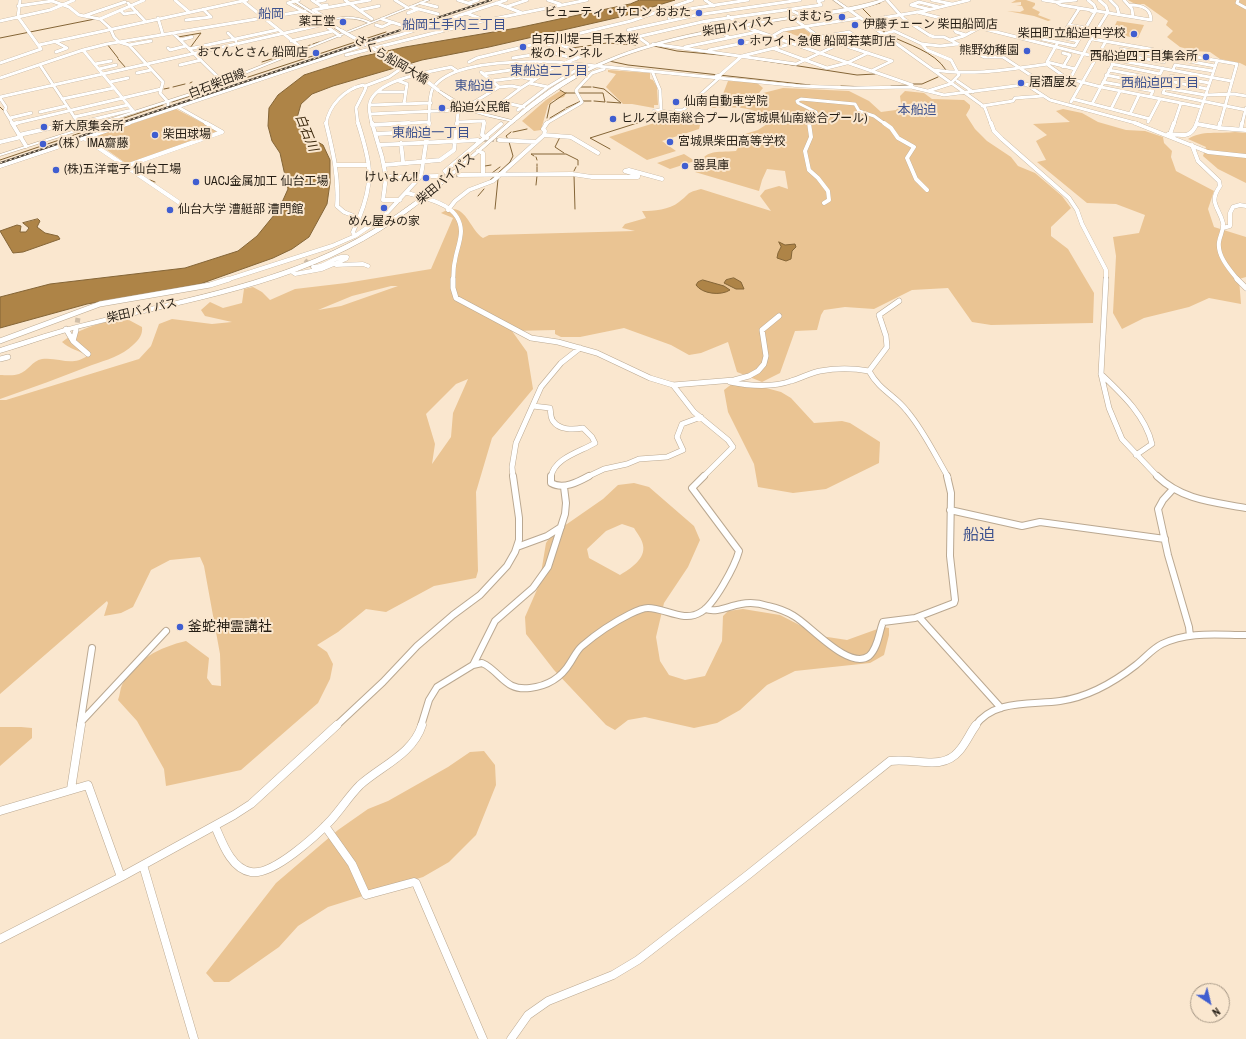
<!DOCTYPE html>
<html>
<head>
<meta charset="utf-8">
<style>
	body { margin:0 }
	#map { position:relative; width:1246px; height:1039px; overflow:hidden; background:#fae7cf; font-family:"Archivo Narrow",sans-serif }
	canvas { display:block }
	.north { position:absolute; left:1190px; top:983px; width:40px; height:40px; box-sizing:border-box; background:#fae7cf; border:1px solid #a49684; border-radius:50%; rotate:145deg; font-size:11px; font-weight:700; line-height:16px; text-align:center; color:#231c13 }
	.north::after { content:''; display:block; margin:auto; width:14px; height:18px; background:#405ed0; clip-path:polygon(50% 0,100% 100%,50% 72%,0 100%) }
</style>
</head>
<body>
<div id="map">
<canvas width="1246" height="1039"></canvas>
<div class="north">N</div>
</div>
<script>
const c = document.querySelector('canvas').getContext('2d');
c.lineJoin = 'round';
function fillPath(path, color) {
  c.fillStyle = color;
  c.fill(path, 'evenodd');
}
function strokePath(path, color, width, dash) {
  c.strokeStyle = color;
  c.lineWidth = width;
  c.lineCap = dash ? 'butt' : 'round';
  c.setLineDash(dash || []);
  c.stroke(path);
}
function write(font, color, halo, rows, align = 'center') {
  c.font = font + ' "Archivo Narrow","Noto Sans JP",sans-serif';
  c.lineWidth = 4;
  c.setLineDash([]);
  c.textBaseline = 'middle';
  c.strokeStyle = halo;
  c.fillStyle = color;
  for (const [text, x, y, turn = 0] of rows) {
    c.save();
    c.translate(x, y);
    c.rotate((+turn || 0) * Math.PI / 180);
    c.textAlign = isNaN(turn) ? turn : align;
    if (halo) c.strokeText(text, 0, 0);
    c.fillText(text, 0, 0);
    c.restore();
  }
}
fillPath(new Path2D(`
	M1016 0H1026L1035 3V5L1032 8 1040 12 1038 15 1051 20 1048 21 1034 16 1007 11 1020 12 1024 10 1022 6 1016 5H1021V2L1011 3Z
	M1128 0H1246V66L1240 63 1220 59 1210 52 1195 51 1180 47 1167 37 1173 31 1166 25 1168 21 1144 4H1135Z
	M1117 21 1144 25 1138 38 1111 34Z
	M803 28 814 36 803 38 784 31Z
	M608 70 650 73V79L653 80 657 87 658 105H654V108L632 104H623L606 87 616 74 608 72Z
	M728 81 756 82 763 88 759 93 762 96 763 93 783 88 849 91 869 101 881 112 896 110 901 104 900 96 905 91 924 93 932 99 964 100 970 105V108L966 115 975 129 987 141 1011 157 1018 166 1035 173 1062 196 1071 208 1051 227V236L1068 249 1094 293 1093 323 991 325 972 322 948 288 912 290 874 309 845 307 824 310 821 315 817 330 795 331 780 373 762 382 737 372 728 342 701 353 689 355 671 345 624 328 580 337H561L555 334V330L512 331 527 352 533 389 492 438 476 492 478 571 476 578 434 586 386 612 366 609 338 632 317 645 327 652 333 664 330 679 318 703 241 770 166 786 164 769 137 721 118 700C120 695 120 689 122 685 134 660 160 647 186 641L209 658 207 678 212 685 221 686 220 654 204 566 200 557 170 560 151 570 133 607 121 613 104 616 108 603 107 601 0 694V400H6L139 359 151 346 159 324 172 319 212 324 232 322 205 316 201 310 210 302 223 308 242 303 244 289 253 287 262 292 270 300 295 289 346 283 431 269 453 218 441 213C465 198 468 228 483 238L489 235 635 231 622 228 625 224 646 218 642 211C654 211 669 210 679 202 690 194 685 193 701 189L771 211 760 196 765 190 779 186 788 189 785 171 767 169 762 180 759 191 695 172 694 168C709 148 714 153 736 151L740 144 742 135 758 130 770 122C755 104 732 108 710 108L723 94ZM391 286H398L341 306 318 310 352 296ZM468 379 453 413 451 437 432 464 435 444 426 414 456 384Z
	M560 91 566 93 564 97 553 100 548 105 541 130 534 131 522 121 546 100Z
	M176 109 220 132 127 164 90 138Z
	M1063 109 1082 113 1098 122 1126 130 1145 131 1163 137 1164 143 1172 151 1171 157 1176 171 1214 191 1208 209 1214 227 1246 237V277L1239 279 1241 304 1209 298 1189 307 1144 318 1122 329 1113 313 1116 256 1113 237 1139 233 1145 215 1116 204 1087 203 1037 162 1046 160 1036 141 1047 135 1033 124 1070 122 1056 111Z
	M663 117 692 120 700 125 699 129 662 141 676 151 647 160 609 137 661 121Z
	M1235 132 1246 133V183L1218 169 1203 156 1206 147 1188 139C1201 130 1220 134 1235 132Z
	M684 154 695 161 670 169 657 163Z
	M114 320H129L142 327C143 334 139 340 133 345 122 356 106 360 92 365 62 377 31 388 0 399V375C5 375 14 376 19 374 28 371 32 361 42 359 60 357 71 367 87 356 79 350 69 349 62 342 77 330 96 324 114 320Z
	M744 382 781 392 791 398 814 423 842 421 850 423 880 442 879 463 826 489 793 493 758 487 754 464 728 412 724 390 733 383Z
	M634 483 649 487 694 526 700 540 688 567 664 603 656 637 660 661 669 675 685 680 705 676 722 641 723 616 728 611 743 609 780 615 821 636 847 640 883 627 889 628V635L884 655 870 663 795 671 767 685 740 710 717 723 694 728 645 717 628 720 615 730 606 725 554 670 526 634 525 617 539 585 546 543 554 531 567 524 603 499 618 485ZM622 524 634 528C637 533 642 539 643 545 646 559 630 569 620 575L589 558 587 549 606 531Z
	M0 727H21L32 728V738L0 766Z
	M484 751 495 765 496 785 476 835 449 862 423 877 328 907 298 926 279 947 229 982H214L206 973 276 883 338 830 368 809 388 801 448 767 470 752Z`), '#eac493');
const water = new Path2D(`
	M640 0H675L620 17 489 47 422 60 333 86 312 94 301 104 297 118 305 130 316 141 323 145 330 160V183L327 204 309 237 292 249 273 258 200 284 87 304 0 328V297L50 284 185 268 238 251 257 236 279 209 288 189 280 153 272 141 268 126 269 108 278 95 304 75 360 57 405 47 517 28 630 4Z
	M38 219 40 221 37 227 45 233 58 236 60 239 23 252 13 253 0 231 17 225 21 226 20 232H26L29 228 23 223Z
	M779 242 785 245 795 244 796 247 792 251 791 259 786 261 777 258 778 253 781 247Z
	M734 278 741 282 744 289H736L724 283 726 280Z
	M703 280 724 286 730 290C721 296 702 294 696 285L698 282Z`);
fillPath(water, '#ae8447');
strokePath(water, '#846537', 1);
strokePath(new Path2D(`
	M872 18 862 8 880 3
	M874 20 878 27 886 33
	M889 35C908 45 934 51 946 70
	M537 36 549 38
	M178 37 201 33 190 48
	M0 38 95 19
	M107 44 118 58
	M313 44 319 42
	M654 46 677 51 731 56
	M304 48 310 45
	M572 48 607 43 636 45
	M587 53 600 57
	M118 59 126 68
	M753 59 857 75 875 74
	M609 61 628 65 810 85
	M262 62 300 50
	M219 76 230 72
	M190 83 192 82
	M913 84H922L938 77
	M841 86 868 87
	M891 86 909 85
	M173 87 185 84
	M581 87H591
	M593 87 604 89 621 103 607 102
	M164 89 169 88
	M560 90 565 93H576
	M578 93H603L605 102 594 101
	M583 101H591
	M172 102 386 32
	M0 107 4 111
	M566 108 581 101
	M547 118 550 104 566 93
	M550 118 565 109
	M513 132 527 129
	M560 137 555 147 564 153
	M508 139 506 136 511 132
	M610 149 590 138 653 118 656 112
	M534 156 531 154H566L578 160V165
	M536 157 537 160
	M0 160 163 105
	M537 164V166
	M485 166 491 165
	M537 167V173
	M574 171 576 167
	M492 173 500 167
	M498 173 510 162 513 156 509 142
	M574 175 575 209
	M150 180 155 182
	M489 181 495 176
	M536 185 537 176
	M478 196 484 189
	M495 209 498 179 501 176`), '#846537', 1);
strokePath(new Path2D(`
	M478 140H499
	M438 176 459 175
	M305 260 313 267`), '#cfbea9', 4, [4, 2]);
strokePath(new Path2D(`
	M76 330 78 318`), '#cfbea9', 5, [5, 2.5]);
const minorFar4 = new Path2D(`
	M53 0 52 1 69 7 79 15 100 19 110 28 114 37 119 42 129 45 163 82 160 93 168 102V110
	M175 0 189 12
	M299 0 288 3 312 16 340 36
	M312 0 321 6 327 5
	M345 0 372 19
	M395 0 408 8
	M458 0 471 4
	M548 0 560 4
	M705 0 714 6
	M887 0 904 19 929 35 934 37H944L984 57H1003L1041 82
	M932 0 952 4
	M1043 0 1056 2 1076 0
	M1088 0 1094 5 1096 10
	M1110 0 1117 7 1119 14
	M1124 0 1132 9 1133 17
	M1238 0 1237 3 1246 8
	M243 1 304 50
	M315 2 325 0
	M1056 2 1061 5 1151 20C1151 7 1140 5 1129 5
	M128 3 145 21
	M421 3 437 7
	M469 3 478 0
	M496 3 522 13
	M18 6 52 1
	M411 7 438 14
	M506 7 527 0
	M788 9 801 15
	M848 9 982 105 985 108 991 124
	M928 9 911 5 919 2 939 7
	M120 10 124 14 137 12
	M313 10 370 0
	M313 10 325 17
	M360 10 379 6
	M917 12 1084 54 1231 81
	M408 13 418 9
	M466 13 484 20
	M84 16 125 2
	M728 16 740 25
	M885 17 892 30 922 44 940 46 958 44
	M158 18 163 35
	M669 18 689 9 748 0
	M793 18 819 37 892 61 871 71
	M100 19 144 0
	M382 19 404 26
	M186 20 211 17 203 9
	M0 21 50 10 74 0
	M705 21 730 38
	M864 21 924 11 969 0
	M303 24 319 21
	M963 24 954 29 956 32 966 35
	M376 25 382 27 393 22
	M401 25 414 19
	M1069 25 1097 30
	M742 26 912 85
	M173 33 220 79 226 81
	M228 33 236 41
	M1047 34 1078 41 1075 46 1042 39Z
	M637 37 706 21 821 5 818 1 823 0
	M820 37 849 32 861 40
	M1061 37 1079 9
	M1092 39 1237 64 1220 124
	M180 40 192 37
	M950 40 964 36 979 28
	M54 41 67 48 56 52
	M291 41 333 31
	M1078 41 1095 12 1091 11
	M648 44 628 30 697 15 800 0
	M653 44 796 64 844 42 865 40 894 31
	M922 44 927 50 951 60 959 75 950 84 928 91
	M1057 44 1047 62 1075 69
	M39 45 247 0
	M129 45 151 41
	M541 47 550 52 576 59
	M685 47 757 32
	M168 48 170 50 186 46
	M189 49 277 30
	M775 49 827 68 847 63 868 53
	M83 50 134 112
	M709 50 769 38 783 30 859 18
	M1063 53 1070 55 1063 67
	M1118 54 1164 62 1166 57 1121 49
	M1179 54 1177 59 1215 66
	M346 55 478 22 587 0
	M513 58 550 52
	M469 62 477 58 631 21 692 0
	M0 63 41 49 18 17 20 0
	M95 64 111 61
	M1112 64 1160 74 1163 68
	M40 65 79 124
	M180 65 201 60
	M1048 65 1068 79
	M99 69 116 65
	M934 70C972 76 1011 69 1049 64
	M1173 70 1175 65 1213 71
	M652 71 660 90 661 111 694 116
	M481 72 499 87 476 101 497 106 521 88
	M137 73 151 70
	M483 74 518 69 549 70 586 54 555 43 548 45
	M1106 75 1155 85 1157 79 1109 70
	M716 76 720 75 742 56 791 44
	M0 78 83 50 107 44 305 11
	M1070 79 1090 41 1108 12 1106 6 1099 0
	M399 81 407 84 404 104
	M491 81 522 77 534 80 549 70
	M957 81 973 92
	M110 82 128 78
	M1103 82 1153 91 1150 97
	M529 83 548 87
	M1027 85 1050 100 1139 124
	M365 86 389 77 399 70 412 66
	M499 87 512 86 521 88 534 80
	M1207 89 1169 81 1171 76 1209 83
	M378 92H405
	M1246 96 1234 94 1205 95 1165 88 1163 93 1246 110
	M0 97 325 24
	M0 98 6 107 5 111 13 124
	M62 99 114 88
	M1073 99 1150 119
	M502 102 524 107
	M1071 102 1106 41
	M1092 104 1117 56
	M370 105 431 103
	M982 106 1013 101 1015 98 1043 96
	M178 107 208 124
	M1111 109 1120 91
	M518 110 548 87 578 69
	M676 110H683L720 77
	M40 112 66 106
	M370 114 458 110 476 101
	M1130 114 1139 95
	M74 117 128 105
	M651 117 654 111 660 110
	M10 118 31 113
	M458 122 484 121V124
	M1148 122 1160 99
	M78 123 132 110
	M13 124 161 89
	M68 124 77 122
	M126 124 370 43 400 35 506 0
	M326 124C329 105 345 89 363 85L366 87 365 90 356 108 358 124
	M372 124C370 117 368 109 370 102 378 79 429 72 451 67L457 71
	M390 124 429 122
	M429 124C429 116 429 94 433 88 451 60 526 61 556 62L800 86 853 88 911 87 944 95 1070 79 1101 87 1201 107
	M457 124 458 110
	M545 124 581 103 582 102 576 91 577 89 592 73 604 69
	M810 124 809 122 817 116 816 112 798 103 797 101 801 99 855 104 859 111 874 116 885 124
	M1174 124 1181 103
	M1196 124 1217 61
	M1242 124 1246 108`);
const minorFar3 = new Path2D(`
	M12 123 26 146
	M78 123 82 129
	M326 123C333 152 339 176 337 206L344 212 359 218
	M358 123C370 161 375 179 359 218
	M372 123 382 157 386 177 438 176
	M484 123 482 135 487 138
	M809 123 811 137 805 151 809 170 818 178 828 191 829 200 824 203
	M884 123 891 128 898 138 914 147 907 158 916 179 927 190
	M991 123 994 131 1002 139 1069 198 1077 210 1082 224 1106 270V280
	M1135 123 1208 152 1246 156
	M13 124 17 123
	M1197 124 1219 128 1246 130
	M372 125 409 123
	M1219 128 1220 123
	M1241 129 1242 123
	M376 134 428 131
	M1168 134C1182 135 1191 139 1197 123
	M1170 134 1174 123
	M19 135 72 123
	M544 135 571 137 598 153
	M84 138 193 212
	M499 140 536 142
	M0 142 21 137
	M401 143 403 162
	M379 145 478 140
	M1192 145 1198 161 1219 181 1220 186C1208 203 1219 207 1223 223 1224 230 1220 235 1219 242 1217 256 1230 270 1238 280
	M478 151 483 153V174
	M336 165H368
	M385 165 440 160 454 150 457 123
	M0 166 129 123
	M126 166 222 132 206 123
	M447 173 445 171 501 124
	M459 175 572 174 592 177H638V175L625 171 629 170 662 179
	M386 177 383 200H400
	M407 193C428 199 460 204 461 231 461 241 456 252 455 261 453 267 454 274 453 280
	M448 210 455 201 469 190 493 181 544 135 545 131 543 129 547 123
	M1223 228 1230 226V213L1233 207 1240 205 1246 206
	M355 236 353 232 359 218
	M336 265 363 264 368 266
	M291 271 295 274 322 269 346 259 347 257C334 255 326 268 313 267
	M226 280 332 246 355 236 384 216 421 176 429 123`);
const minorFar2 = new Path2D(`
	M453 279V288L456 298 531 338 558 342 597 353 650 378 673 385 734 380 749 376 758 371 764 364 766 356 762 330 779 316
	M1106 279 1101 374 1109 408 1122 439 1158 477
	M1237 279 1246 288
	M66 329 73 341
	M76 330 73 341 88 354
	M0 341 100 304 210 285 229 279
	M0 359 8 357
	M869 371 887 347 886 336 879 315 899 301
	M869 371C880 391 895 395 907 411 924 431 935 455 948 477
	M1101 374C1122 394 1145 415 1152 444L1136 455
	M730 382C750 386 771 388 791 381 801 378 810 373 820 371 836 368 853 368 869 371
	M673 385 694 412 728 440 733 447 703 477
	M533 406 550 408C551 412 550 417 553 421 559 430 573 430 583 428L592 437 595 443C580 452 554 458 551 477
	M513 477 512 467 516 443 541 387 561 363 580 348
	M587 477 604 469 627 464 639 459 667 457 683 450 677 437 682 424 701 417`);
const minorFar1 = new Path2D(`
	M551 476V483C563 490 578 482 589 476
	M1157 476C1182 500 1213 502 1246 508
	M1173 489 1163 500 1158 509 1168 555 1189 627 1190 636
	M950 510 1022 526 1040 522 1165 539
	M517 547 547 536 561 527
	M705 609C718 613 728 606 741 604 750 602 759 603 768 606 777 608 786 611 794 616 810 625 849 671 869 656 878 648 879 632 883 622L915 618 954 603 955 600 950 556 951 493 947 476
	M919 617 1001 708
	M473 665 495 621 533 588 548 567 565 514 566 503 564 487
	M81 722 166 631
	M80 726 92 648
	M336 726 383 682 417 646 453 615 480 595 507 566 515 552 519 540V518L513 476
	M421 726 429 700 437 687 473 665 482 663 486 665C503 676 507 691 530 688 547 686 561 678 570 663 574 657 577 650 582 646 596 634 614 622 630 614 636 611 642 608 648 608 665 608 684 623 701 612 714 605 735 566 739 551L692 488 704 476
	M975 726C994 699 1031 705 1060 701 1089 697 1113 683 1136 665 1145 658 1152 649 1162 644 1188 631 1218 635 1246 635`);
const minor = new Path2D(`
	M71 789 81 725
	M0 811 88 785 121 877
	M215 826C222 842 231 869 251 872 273 876 317 835 331 820 341 809 349 796 360 785 381 766 413 754 422 725
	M325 826 352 864 366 895 414 882 416 883 483 1039
	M143 865 194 1039
	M0 939 121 877 234 815 251 804 337 725
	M511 1039 528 1015 548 1001 613 975 638 960 749 874 890 761C913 757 942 772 959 751 966 743 970 733 976 725`);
const major = new Path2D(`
	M291 0H295L326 20C342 16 355 15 371 22L425 0H430L195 94 0 156V154L193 92 368 23C354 17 343 18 329 21L344 31 341 32Z
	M833 0H837L850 9 847 10Z
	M438 89 467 107 484 113 516 121 514 122C482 116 463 112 437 91V89Z`);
const highway = new Path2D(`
	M879 0H886C859 13 821 15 791 19 730 29 668 38 611 61 522 97 461 181 380 231 294 285 190 301 93 325 62 332 31 344 0 353V348C29 339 58 329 88 322 175 300 266 285 347 244 395 220 436 186 476 151 500 130 524 107 550 89 567 77 587 68 606 60 665 35 731 26 794 16 823 12 852 8 879 0Z`);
strokePath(minorFar4, '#baa891', 3.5);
strokePath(minorFar3, '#baa891', 4.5);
strokePath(minorFar2, '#baa891', 6);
strokePath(minorFar1, '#baa891', 8);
strokePath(minor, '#baa891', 9);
strokePath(major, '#baa891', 1);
strokePath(highway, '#baa891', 1);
strokePath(minorFar4, '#fff', 3);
strokePath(minorFar3, '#fff', 4);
strokePath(minorFar2, '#fff', 5);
strokePath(minorFar1, '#fff', 6);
strokePath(minor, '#fff', 8);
fillPath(major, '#fff');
fillPath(highway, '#fff');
const rail = new Path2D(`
	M0 163 491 0`);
strokePath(rail, '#483f33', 2);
strokePath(rail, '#fae7cf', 1, [2.5]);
const majorBridge = new Path2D(`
	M342 31 415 72 438 90`);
strokePath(majorBridge, '#baa891', 4, []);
strokePath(majorBridge, '#fff', 3.5);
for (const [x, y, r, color] of [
	[699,13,4,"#405ed0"],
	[842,17,4,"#405ed0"],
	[343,22,4,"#405ed0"],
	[855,25,4,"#405ed0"],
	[1134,34,4,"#405ed0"],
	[741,42,4,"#405ed0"],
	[523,47,4,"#405ed0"],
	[1027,51,4,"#405ed0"],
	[316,53,4,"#405ed0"],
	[1206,57,4,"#405ed0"],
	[1021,83,4,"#405ed0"],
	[676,102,4,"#405ed0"],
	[442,108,4,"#405ed0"],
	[613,119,4,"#405ed0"],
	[44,127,4,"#405ed0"],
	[155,135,4,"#405ed0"],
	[670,142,4,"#405ed0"],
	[43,144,4,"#405ed0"],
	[685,166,4,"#405ed0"],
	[56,170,4,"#405ed0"],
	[426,178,4,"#405ed0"],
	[196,182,4,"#405ed0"],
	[384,208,4,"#405ed0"],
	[170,210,4,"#405ed0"],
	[180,627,4,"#405ed0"]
]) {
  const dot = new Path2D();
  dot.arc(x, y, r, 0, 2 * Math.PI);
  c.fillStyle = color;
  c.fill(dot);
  strokePath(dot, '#fae7cf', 1.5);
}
write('12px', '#231c13', '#fae7cf', [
	["ビューティ・サロン おおた",691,13,"right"],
	["しまむら",834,17,"right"],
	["薬王堂",335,22,"right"],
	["伊藤チェーン 柴田船岡店",863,25],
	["柴田町立船迫中学校",1126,34,"right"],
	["白石川堤一目千本桜",531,40],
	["桜のトンネル",531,54],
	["ホワイト急便 船岡若葉町店",749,42],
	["熊野幼稚園",1019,51,"right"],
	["おてんとさん 船岡店",308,53,"right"],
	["西船迫四丁目集会所",1198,57,"right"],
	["居酒屋友",1029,83],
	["仙南自動車学院",684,102],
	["船迫公民館",450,108],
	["ヒルズ県南総合プール(宮城県仙南総合プール)",621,119],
	["新大原集会所",52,127],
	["柴田球場",163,135],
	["宮城県柴田高等学校",678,142],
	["（株）IMA齋藤",51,144],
	["器具庫",693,166],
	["(株)五洋電子 仙台工場",64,170],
	["けいよん!!",418,178,"right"],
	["UACJ金属加工 仙台工場",204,182],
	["仙台大学 漕艇部 漕門館",178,210],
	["めん屋みの家",384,222,"center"]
], 'left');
write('12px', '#231c13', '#fae7cf', [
	["柴田バイパス",738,27,-9],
	["さくら船岡大橋",391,60,31],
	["白石柴田線",217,84,-21],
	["柴田バイパス",446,179,-40],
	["柴田バイパス",142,311,-13]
]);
write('13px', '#3f538e', '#fae7cf', [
	["船岡",271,15],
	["東船迫",474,87],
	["本船迫",917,111]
]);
write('13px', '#3f538e', '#fae7cf', [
	["船岡土手内三丁目",454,26],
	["東船迫二丁目",549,72],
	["西船迫四丁目",1160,84],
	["東船迫一丁目",431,134]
]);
write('italic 13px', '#3f2c11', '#fae7cf', [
	["白石川",306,133,68]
]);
write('14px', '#231c13', '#fae7cf', [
	["釜蛇神霊講社",188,627]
], 'left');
write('16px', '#3f538e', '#fae7cf', [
	["船迫",979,536]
]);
</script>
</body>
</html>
